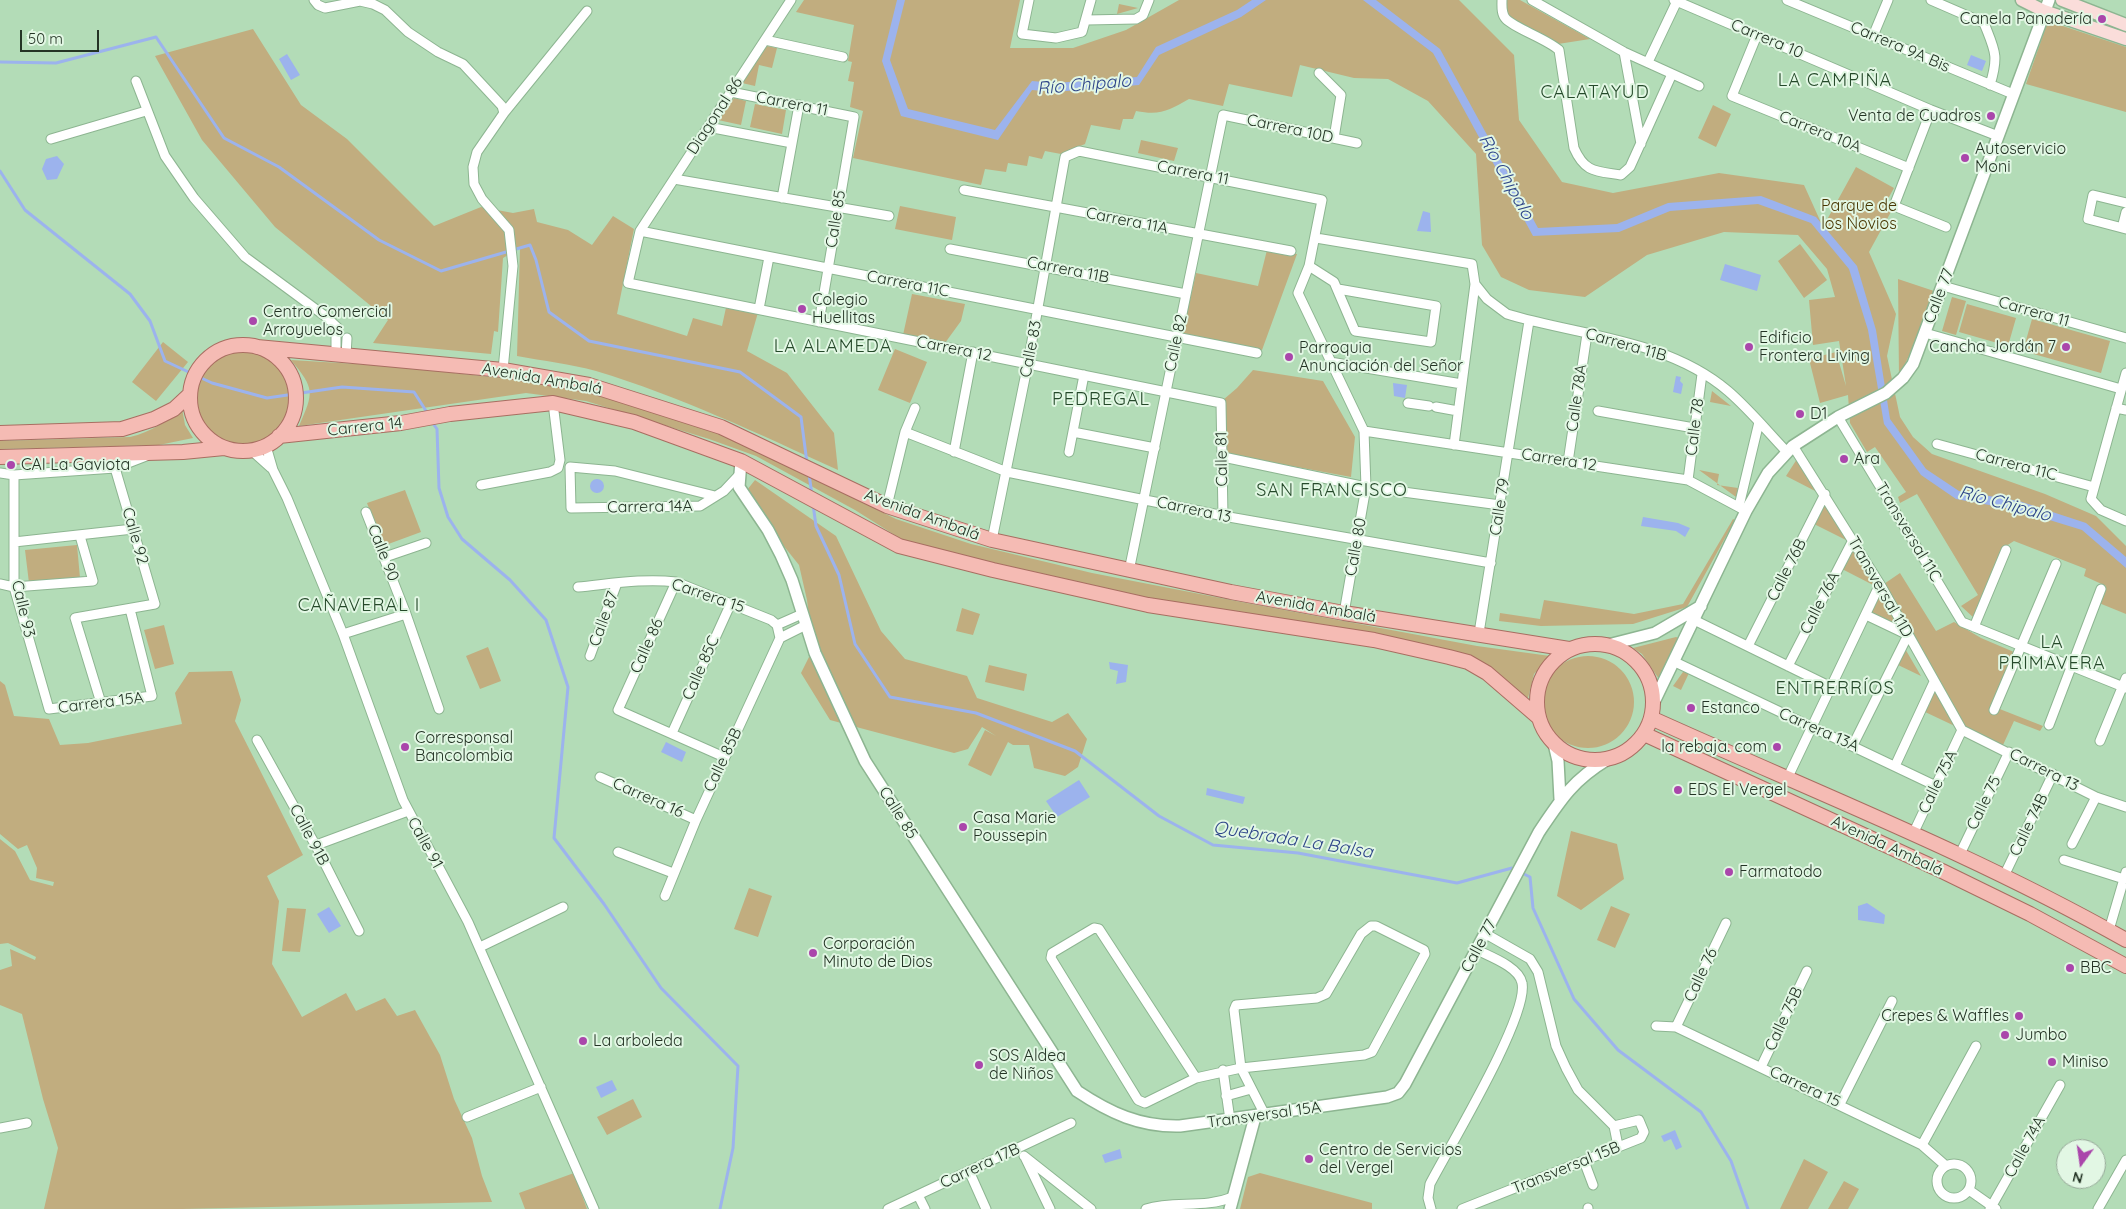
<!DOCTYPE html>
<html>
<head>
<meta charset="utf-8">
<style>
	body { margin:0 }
	#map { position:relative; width:2126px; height:1209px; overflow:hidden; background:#b3dcb7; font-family:Quicksand,sans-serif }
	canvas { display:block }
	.north { position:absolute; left:2056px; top:1139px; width:50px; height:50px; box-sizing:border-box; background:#e2f7e4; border:1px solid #96a998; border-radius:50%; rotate:194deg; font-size:14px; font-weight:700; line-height:20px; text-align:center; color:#243425 }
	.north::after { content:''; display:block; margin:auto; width:18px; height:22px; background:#aa46ab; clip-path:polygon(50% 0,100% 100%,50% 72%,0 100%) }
	.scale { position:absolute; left:20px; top:30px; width:79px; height:22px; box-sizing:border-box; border:2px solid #243425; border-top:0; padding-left:6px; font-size:15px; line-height:18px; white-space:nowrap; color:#243425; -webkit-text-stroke:4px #e2f7e4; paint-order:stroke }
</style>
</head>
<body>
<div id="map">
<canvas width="2126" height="1209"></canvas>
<div class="north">N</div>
<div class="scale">50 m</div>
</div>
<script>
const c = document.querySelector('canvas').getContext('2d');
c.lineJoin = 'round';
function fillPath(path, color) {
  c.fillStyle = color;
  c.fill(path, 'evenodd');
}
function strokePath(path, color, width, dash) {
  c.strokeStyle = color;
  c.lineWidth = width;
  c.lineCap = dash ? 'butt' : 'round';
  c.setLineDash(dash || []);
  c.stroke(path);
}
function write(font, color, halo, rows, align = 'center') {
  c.font = font + ' Quicksand,sans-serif';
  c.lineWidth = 4;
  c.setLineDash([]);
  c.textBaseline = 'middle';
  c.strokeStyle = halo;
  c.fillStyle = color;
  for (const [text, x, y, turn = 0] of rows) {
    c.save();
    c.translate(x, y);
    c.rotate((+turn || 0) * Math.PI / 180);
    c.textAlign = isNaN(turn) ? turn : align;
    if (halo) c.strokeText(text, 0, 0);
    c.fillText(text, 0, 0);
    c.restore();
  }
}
fillPath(new Path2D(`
	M804 0H1020L1010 48H1073L1126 30 1179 0H1459L1514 55 1519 120 1562 182 1613 193 1719 173 1804 185 1823 227 1856 167 1894 188 1884 206 1892 210 1869 252 1896 314 1887 356 1900 417 1913 437 1932 454 2045 494 2096 516 2126 546V614L2099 603 2106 586 2084 576 2086 569 2014 541 2006 546 1974 618 1961 606 1978 595 1917 494 1900 503 1898 497 1906 492 1875 447 1867 452 1850 423 1848 395 1820 403 1809 359 1836 352 1846 386 1839 341 1813 345 1809 300 1835 297 1827 269 1798 235 1724 232 1647 255 1585 297 1529 290 1501 277 1482 245 1476 154 1428 101 1388 79 1354 78 1300 65 1292 97 1229 84 1223 106 1189 99C1169 110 1161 116 1136 111L1133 119H1123L1120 130 1091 125 1085 144 1061 154 1045 151 1042 159 1029 156 1027 166 1008 163 1006 172 985 169 981 185 853 158 863 111 850 107 854 82 848 81 852 62 848 61 854 25 796 12Z
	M1506 0H1520L1590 39 1558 44 1508 18 1504 12Z
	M1119 4 1138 8 1117 14Z
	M2048 21 2126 47V112L2026 84Z
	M253 29 301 105 347 139 434 226 481 207 513 213 534 209 537 222 568 230 592 245 613 216 634 229 617 314 687 336 693 318 722 326 727 303 759 309 747 351 787 373 834 433 838 470C759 434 679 396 596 371 571 364 543 361 517 356L520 248 503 258 498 332 494 331 491 354 373 343 388 320 275 227 202 140 155 56Z
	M767 46 777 48 772 68 759 65 755 86 742 83Z
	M734 98 746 101 741 125 718 120Z
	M755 104 786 110 782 134 750 127Z
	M1713 105 1731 114 1716 147 1698 138Z
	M1141 140 1178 148 1174 161 1138 153Z
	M900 206 956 217 952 240 895 229Z
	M1800 244 1827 280 1804 298 1778 261Z
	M1267 250 1297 254 1262 350 1182 335 1196 273 1258 286Z
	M1898 279 1937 292 1899 378Z
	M912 294 965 304 961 321 945 343 903 335Z
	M1952 297 1966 301 1956 335 1942 331Z
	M1967 304 2016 318 2008 346 1959 332Z
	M2032 319 2110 341 2101 373 2023 351Z
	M163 342 188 362 156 401 132 382Z
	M895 349 927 362 910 403 878 390Z
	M196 397a47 47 0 1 1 94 0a47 47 0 1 1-94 0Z
	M291 360 389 366 528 381 599 395 722 433 896 519 971 544 1092 573 1241 602 1477 646 1550 656 1534 674 1528 698 1472 657 1338 630 1146 597 991 562 901 539 855 510 756 456 709 439 586 401 526 393 299 426C314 392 315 389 291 360Z
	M1253 370 1323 381 1355 437 1351 477 1221 453 1223 400 1237 388Z
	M1712 391 1731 406 1710 402Z
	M182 408 185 425 193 438 159 445 0 449V441L130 437C151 432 166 422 182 408Z
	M1797 459 1821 494 1786 476Z
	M1699 470 1719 474 1717 485 1738 488 1736 497Z
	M755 480 836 536 881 631 905 659 967 676 977 698 1052 722 1068 713 1087 739 1078 767 1065 776 1034 768 1029 745H1013L1008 742 991 776 968 765 985 730 996 736 982 727 968 749 954 753 830 720 801 673 813 649 807 600 799 565 743 495Z
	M405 490 421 532 383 546 367 503Z
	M1825 501 1850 542 1814 524Z
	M1733 519 1735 520 1687 607 1633 624 1541 626 1499 621 1500 613 1540 619 1544 600 1634 614 1683 604Z
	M77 545 80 578 29 583 25 550Z
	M1853 545 1877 587 1842 569Z
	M1900 573 1936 631 1954 622 1981 638 2014 652 1992 706 2043 726 2040 731 2014 721 2003 745 1962 729 1908 635 1866 615 1881 586Z
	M962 608 980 614 973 635 956 631Z
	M164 625 174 664 155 669 144 630Z
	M1676 637 1679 638 1661 682 1642 654 1633 648Z
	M488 647 501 681 480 689 466 656Z
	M1904 647 1921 676 1896 664Z
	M1542 702a46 46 0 1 1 92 0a46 46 0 1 1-92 0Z
	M989 665 1027 674 1024 691 985 682Z
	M232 671 241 700 235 721 303 855 267 876 279 901 272 964 302 1017 346 993 356 1011 385 998 397 1016 415 1010 440 1055 454 1099 472 1138 482 1176 492 1202 182 1209H44L58 1148 43 1099 22 1014 0 1005V970L12 966 10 949 35 960 36 957 8 943 0 944V839L15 851 30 880 53 886 54 882 36 878 37 868 27 845 18 849 0 834V681L5 685 14 716 49 719 60 745 88 743 182 724 175 693 189 672Z
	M1687 671 1689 673 1681 690 1673 686 1683 672Z
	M1934 688 1959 728 1923 711Z
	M1571 831 1617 844 1624 879 1581 910 1557 896Z
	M749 888 772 896 758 937 734 929Z
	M1611 906 1630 914 1615 948 1597 940Z
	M287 908 306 909 300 952 282 951Z
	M633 1099 642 1117 607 1135 597 1117Z
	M1804 1159 1828 1172 1808 1209H1780Z
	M574 1173 587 1209H525L519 1193Z
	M1260 1173 1372 1203V1209H1240L1248 1177Z
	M1844 1181 1859 1189 1848 1209H1828Z`), '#c1ad7f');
fillPath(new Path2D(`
	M897 0H905L890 60 908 109 995 130 1032 81 1055 83 1137 77 1156 47 1237 10 1252 0H1266L1241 17 1159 55 1139 85 1054 92 1032 90 998 140 901 116 882 61Z
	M1363 0H1376L1440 49 1538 228 1617 224 1668 203 1761 196 1816 217 1857 266 1876 330 1890 419 1926 469 1959 491 2019 501 2086 523 2126 557V568L2082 530 2017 510 1956 499 1921 475 1884 424 1868 330 1849 269 1811 223 1758 204 1670 211 1619 232 1533 236 1433 53Z
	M287 54 300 75 291 80 279 59Z
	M1971 55 1986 61 1982 71 1967 65Z
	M57 156 64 164 57 179 47 180 42 169 46 159Z
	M1423 211 1430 213 1431 232 1417 231Z
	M1725 264 1761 275 1757 291 1720 280Z
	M1676 376 1681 377 1680 381 1683 384 1681 394 1673 392Z
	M1393 383 1407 385 1405 398 1394 396Z
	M590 486a7 7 0 1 1 14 0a7 7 0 1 1-14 0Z
	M1643 517 1678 523 1690 528 1685 537 1676 531 1641 526Z
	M1109 662 1128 665 1126 682 1116 684 1118 671 1110 669Z
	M666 742 686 752 682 762 661 752Z
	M1079 780 1090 797 1057 817 1046 801Z
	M1207 788 1245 797 1243 804 1206 795Z
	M1867 903 1885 915 1884 924 1858 920V906Z
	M329 907 341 926 329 933 317 914Z
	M612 1080 617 1090 601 1098 596 1087Z
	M1675 1130 1682 1147 1676 1150 1671 1139 1664 1142 1661 1136Z
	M1120 1149 1122 1158 1105 1163 1102 1155Z`), '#9cb3ed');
strokePath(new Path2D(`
	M0 62 56 63 156 37 224 138 279 167 379 240 441 271 530 245 536 260 549 312 589 341 740 372 801 417 807 463
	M0 171 25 210 130 294 150 321 165 361 212 383 267 398 342 387 414 392 428 414
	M432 422 437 429 439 488 448 517 462 539 510 580 546 620 568 687 554 838 604 904 661 988 738 1066 733 1148 720 1209
	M809 474 812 495
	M813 504 816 526 839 575 855 644 890 697 976 713 1075 751 1159 816 1213 845 1298 853 1457 883 1512 868 1530 877 1533 908 1574 999 1618 1050 1701 1112 1731 1161 1748 1209`), '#9cb3ed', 3);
const minor = new Path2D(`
	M314 0 318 5 325 8 360 1 373 4 385 10 408 32 438 52 463 64 502 106 504 113
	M791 0 640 231 628 283 1221 403 1223 516
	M1029 0 1022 34 1056 38 1082 32 1091 0
	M1502 0C1502 6 1501 14 1506 19 1516 29 1545 38 1559 50L1574 148C1585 173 1596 171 1621 175L1630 167 1672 74
	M1532 0 1624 52 1699 86
	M1674 0 1931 110 1998 136
	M1787 0 2013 94
	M1931 0 1984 23C1995 51 1999 55 1990 85
	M1087 20 1136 19 1143 15 1149 0
	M1757 35 1732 96 1909 168
	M1873 36 1888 0
	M765 40 843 57
	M1624 52 1641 144
	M1648 62 1677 1
	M1319 73 1341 95 1334 138
	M136 81 165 156 194 198 245 257 325 316 338 328
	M731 92 854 117 819 322
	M1931 110 1894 206 1946 227
	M708 127 792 143
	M51 139 146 111
	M674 179 889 216
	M964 190 1291 251
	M782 198 799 105
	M2126 203 2093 195 2088 219 2126 229
	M2122 228 2126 212
	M640 231 1257 353
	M1316 238 1472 264 1475 284 1454 445
	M950 249 1186 294
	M1309 266 1334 282 1355 331 1431 342 1436 306 1338 289
	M1475 284 1487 299 1507 314C1580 336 1667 339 1728 391 1749 409 1767 431 1786 451
	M1943 286 2126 338
	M759 309 769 257
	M1925 333 2121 389
	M336 355V336
	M346 356 347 338
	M1330 362 1462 384
	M503 370 513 266 509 230 482 199 474 184 473 167 477 152 504 113 587 11
	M2126 373 2091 499 2101 510 2126 521
	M1408 403 1429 406
	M1436 407 1458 411
	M2116 408 2126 410
	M1598 411 1694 428
	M1838 417 1962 622 2126 688
	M1364 431 1688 480 1746 511
	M905 432 1007 472 1229 517 1491 563
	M1073 432 1155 448
	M1937 444 2094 487
	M266 446 273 470 287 498 343 634 403 800 468 922 594 1209
	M1793 446 1881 586 1962 730
	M251 450 271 468
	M954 452 973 352
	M1069 452 1084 375
	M1228 458 1366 487 1500 505
	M1568 462 1587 334
	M0 473 14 475 115 468 146 456
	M14 475V587L49 709 152 696 130 609
	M1688 480 1702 374
	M481 485 550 472 558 468 560 460 553 403
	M715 496 615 471 570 467 571 508 700 506 724 491 739 475
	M887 506 905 432 915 408
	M1739 506 1759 422
	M366 512 406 614 439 709
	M992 540 1028 363 1065 157 1079 151 1322 200 1309 266 1298 293 1364 431 1366 487 1344 613
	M14 542 133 529
	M385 557 426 543
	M1129 571 1223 115 1357 143
	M676 582 618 710 724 757
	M0 584 14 587 93 581 80 536
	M578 587C610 584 644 578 676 582L771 620 777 625
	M1694 620 1831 687
	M777 625 802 614
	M1974 627 2006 550
	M1479 633 1529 321
	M343 634 406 614
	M780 638 806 625
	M1748 646 1825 494
	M590 656 617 583
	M1675 662 1936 786
	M1788 666 1853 540
	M101 703 75 618 155 604 115 468
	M1994 710 2056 564
	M2049 725 2101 589
	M1962 730 2096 797 2126 807
	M672 733 731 603
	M257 740 317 848 359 931
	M2100 741 2126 678
	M1853 745 1908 635 1866 615
	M1895 766 1934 682
	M600 777 696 820
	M1787 779 1880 584
	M1913 834 1962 730
	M2072 844 2096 797
	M317 848 319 844 408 811
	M618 852 673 873
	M1960 854 2009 752
	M2064 860 2124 879
	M2004 876 2053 774
	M665 896 696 820 780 638 777 625
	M2109 930 2126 872
	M1486 934 1530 959 1538 972 1556 1046 1566 1068 1578 1090 1614 1126 1618 1146
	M480 947 563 907
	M1656 1026 1676 1027 1922 1145 1946 1166
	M1676 1027 1726 923
	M1761 1067 1807 971
	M1223 1070 1230 1120
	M1196 1078 1099 929 1094 928 1052 953 1051 958 1138 1100 1145 1103 1196 1078 1241 1068 1364 1055 1372 1052 1425 954 1424 950 1376 926H1371L1361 934 1326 994 1317 998 1236 1005 1234 1010 1241 1068 1265 1115
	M1226 1096 1251 1089
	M1840 1104 1892 1001
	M467 1117 541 1087
	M0 1128 27 1123
	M1922 1145 1976 1046
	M1024 1156 1091 1209
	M1025 1157 1050 1209
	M1584 1161 1593 1185
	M1937 1181a17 17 0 1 1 34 0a17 17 0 1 1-34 0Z
	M969 1171 986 1209
	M1969 1190 1996 1209
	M918 1195 925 1209
	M1588 1208V1209
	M888 1209 1071 1123
	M1146 1209C1175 1200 1203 1209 1233 1197
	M1431 1209 1428 1198 1430 1184C1448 1149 1529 1016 1522 983 1519 967 1491 957 1477 950
	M1462 1209 1641 1138 1644 1132 1639 1120 1614 1126
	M1990 1209 2060 1085
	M2098 1209 2126 1160`);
const tertiary = new Path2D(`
	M741 461 739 487 768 530 781 555 792 580 815 653 865 761 1077 1091C1110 1113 1140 1127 1180 1126L1387 1097 1398 1093 1405 1084 1539 832C1561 799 1573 780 1608 759
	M1608 645 1655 633 1701 606
	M1653 704 1746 511 1768 473 1793 446 1838 417 1886 393 1903 378 1913 364 2049 0
	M1554 744 1558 761 1560 799
	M1230 1209 1255 1117`);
const secondary = new Path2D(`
	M2022 0 2044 11 2126 39
	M2062 0 2126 25`);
const primary = new Path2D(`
	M190 398a53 53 0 1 1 106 0a53 53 0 1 1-106 0Z
	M257 347 503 370 589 385 721 427 887 506 992 540 1231 592 1344 613 1569 649
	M0 433 122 429 154 419 174 409 189 395
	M279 436 401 423 450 414 553 403 634 422 741 461 899 546 993 570 1148 605 1374 640 1449 657 1468 662 1487 673 1538 717
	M0 457 183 452 224 448
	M1537 702a58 58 0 1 1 116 0a58 58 0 1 1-116 0Z
	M1651 718C1810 790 1974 854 2126 940
	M1644 734 1942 871 2030 914 2126 966`);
strokePath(minor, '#8db591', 11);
strokePath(tertiary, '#8db591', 14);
strokePath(secondary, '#8db591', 15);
strokePath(primary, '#a86e61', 16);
strokePath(minor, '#fff', 9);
strokePath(tertiary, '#fff', 11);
strokePath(secondary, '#faddda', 12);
strokePath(primary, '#f5bbb4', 14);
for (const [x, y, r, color] of [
	[2102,19,5,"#aa46ab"],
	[1991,116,5,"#aa46ab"],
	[1965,158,5,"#aa46ab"],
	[802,309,5,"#aa46ab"],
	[253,321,5,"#aa46ab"],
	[1749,347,5,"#aa46ab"],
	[2066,347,5,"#aa46ab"],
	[1289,357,5,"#aa46ab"],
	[1800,414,5,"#aa46ab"],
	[1844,459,5,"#aa46ab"],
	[11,465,5,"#aa46ab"],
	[1691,708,5,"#aa46ab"],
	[405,747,5,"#aa46ab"],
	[1777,747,5,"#aa46ab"],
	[1678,790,5,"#aa46ab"],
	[963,827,5,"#aa46ab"],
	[1729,872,5,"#aa46ab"],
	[813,953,5,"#aa46ab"],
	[2070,968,5,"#aa46ab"],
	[2019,1016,5,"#aa46ab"],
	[2005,1035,5,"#aa46ab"],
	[583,1041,5,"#aa46ab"],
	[2052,1062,5,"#aa46ab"],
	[979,1065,5,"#aa46ab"],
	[1309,1159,5,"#aa46ab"]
]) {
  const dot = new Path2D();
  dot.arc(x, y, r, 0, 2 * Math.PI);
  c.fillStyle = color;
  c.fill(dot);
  strokePath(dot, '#e2f7e4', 2);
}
write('16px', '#243425', '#e2f7e4', [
	["Canela Panadería",2092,19,"right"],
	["Venta de Cuadros",1981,116,"right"],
	["Autoservicio",1975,149],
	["Moni",1975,167],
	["Colegio",812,300],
	["Huellitas",812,318],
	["Centro Comercial",263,312],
	["Arroyuelos",263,330],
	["Edificio",1759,338],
	["Frontera Living",1759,356],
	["Cancha Jordán 7",2056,347,"right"],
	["Parroquia",1299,348],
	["Anunciación del Señor",1299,366],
	["D1",1810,414],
	["Ara",1854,459],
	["CAI La Gaviota",21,465],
	["Estanco",1701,708],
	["Corresponsal",415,738],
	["Bancolombia",415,756],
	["la rebaja. com",1767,747,"right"],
	["EDS El Vergel",1688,790],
	["Casa Marie",973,818],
	["Poussepin",973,836],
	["Farmatodo",1739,872],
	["Corporación",823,944],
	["Minuto de Dios",823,962],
	["BBC",2080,968],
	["Crepes & Waffles",2009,1016,"right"],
	["Jumbo",2015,1035],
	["La arboleda",593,1041],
	["SOS Aldea",989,1056],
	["de Niños",989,1074],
	["Miniso",2062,1062],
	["Centro de Servicios",1319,1150],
	["del Vergel",1319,1168]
], 'left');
write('16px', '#243425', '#e2f7e4', [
	["Carrera 10",1767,39,23],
	["Carrera 9A Bis",1900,47,23],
	["Carrera 11",792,104,11],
	["Diagonal 86",715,116,-57],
	["Carrera 10D",1290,129,12],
	["Carrera 10A",1820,132,22],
	["Carrera 11",1193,173,11],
	["Calle 85",836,219,-81],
	["Carrera 11A",1127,221,11],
	["Carrera 11B",1068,270,11],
	["Carrera 11C",908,284,11],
	["Calle 77",1939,296,-69],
	["Carrera 11",2034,312,16],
	["Calle 82",1176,343,-78],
	["Carrera 11B",1626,345,16],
	["Carrera 12",954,349,11],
	["Calle 83",1031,349,-79],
	["Avenida Ambalá",542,379,10],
	["Calle 78A",1577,398,-82],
	["Carrera 14",365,427,-6],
	["Calle 78",1695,427,-83],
	["Calle 81",1222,459,-91],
	["Carrera 12",1559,460,9],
	["Carrera 11C",2016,465,15],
	["Carrera 14A",650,507,-1],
	["Calle 79",1500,507,-81],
	["Carrera 13",1194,510,12],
	["Avenida Ambalá",922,515,20],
	["Transversal 11C",1908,532,59],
	["Calle 92",135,536,74],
	["Calle 80",1356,547,-80],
	["Calle 90",383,553,68],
	["Calle 76B",1787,570,-63],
	["Transversal 11D",1880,587,60],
	["Carrera 15",708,596,19],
	["Calle 76A",1820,603,-63],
	["Avenida Ambalá",1316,607,10],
	["Calle 93",23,609,77],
	["Calle 87",604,619,-70],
	["Calle 86",647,646,-66],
	["Calle 85C",701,668,-66],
	["Carrera 15A",101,703,-7],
	["Carrera 13A",1819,730,24],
	["Calle 85B",723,760,-65],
	["Carrera 13",2044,770,27],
	["Calle 75A",1938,782,-64],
	["Carrera 16",648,798,24],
	["Calle 75",1984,803,-64],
	["Calle 85",898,813,58],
	["Calle 74B",2029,825,-64],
	["Calle 91B",309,835,62],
	["Calle 91",425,843,61],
	["Avenida Ambalá",1887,846,25],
	["Calle 77",1479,946,-62],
	["Calle 76",1701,975,-65],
	["Calle 75B",1784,1019,-65],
	["Carrera 15",1805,1087,25],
	["Transversal 15A",1264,1115,-8],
	["Calle 74A",2025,1147,-61],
	["Carrera 17B",980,1166,-25],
	["Transversal 15B",1566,1168,-22]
]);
write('16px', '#473500', '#e2f7e4', [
	["Parque de",1859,206],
	["los Novios",1859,224]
]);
c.letterSpacing = '1px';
write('18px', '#25492a', '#e2f7e4', [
	["LA CAMPIÑA",1835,81],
	["CALATAYUD",1595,93],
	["LA ALAMEDA",833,347],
	["PEDREGAL",1101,400],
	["SAN FRANCISCO",1332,491],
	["CAÑAVERAL I",359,606],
	["LA",2052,643],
	["PRIMAVERA",2052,664],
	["ENTRERRÍOS",1835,689]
]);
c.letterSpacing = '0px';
write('italic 18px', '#2e4589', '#e2f7e4', [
	["Río Chipalo",1084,85,-5],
	["Río Chipalo",1506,177,61],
	["Río Chipalo",2005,504,15],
	["Quebrada La Balsa",1293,840,9]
]);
</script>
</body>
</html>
